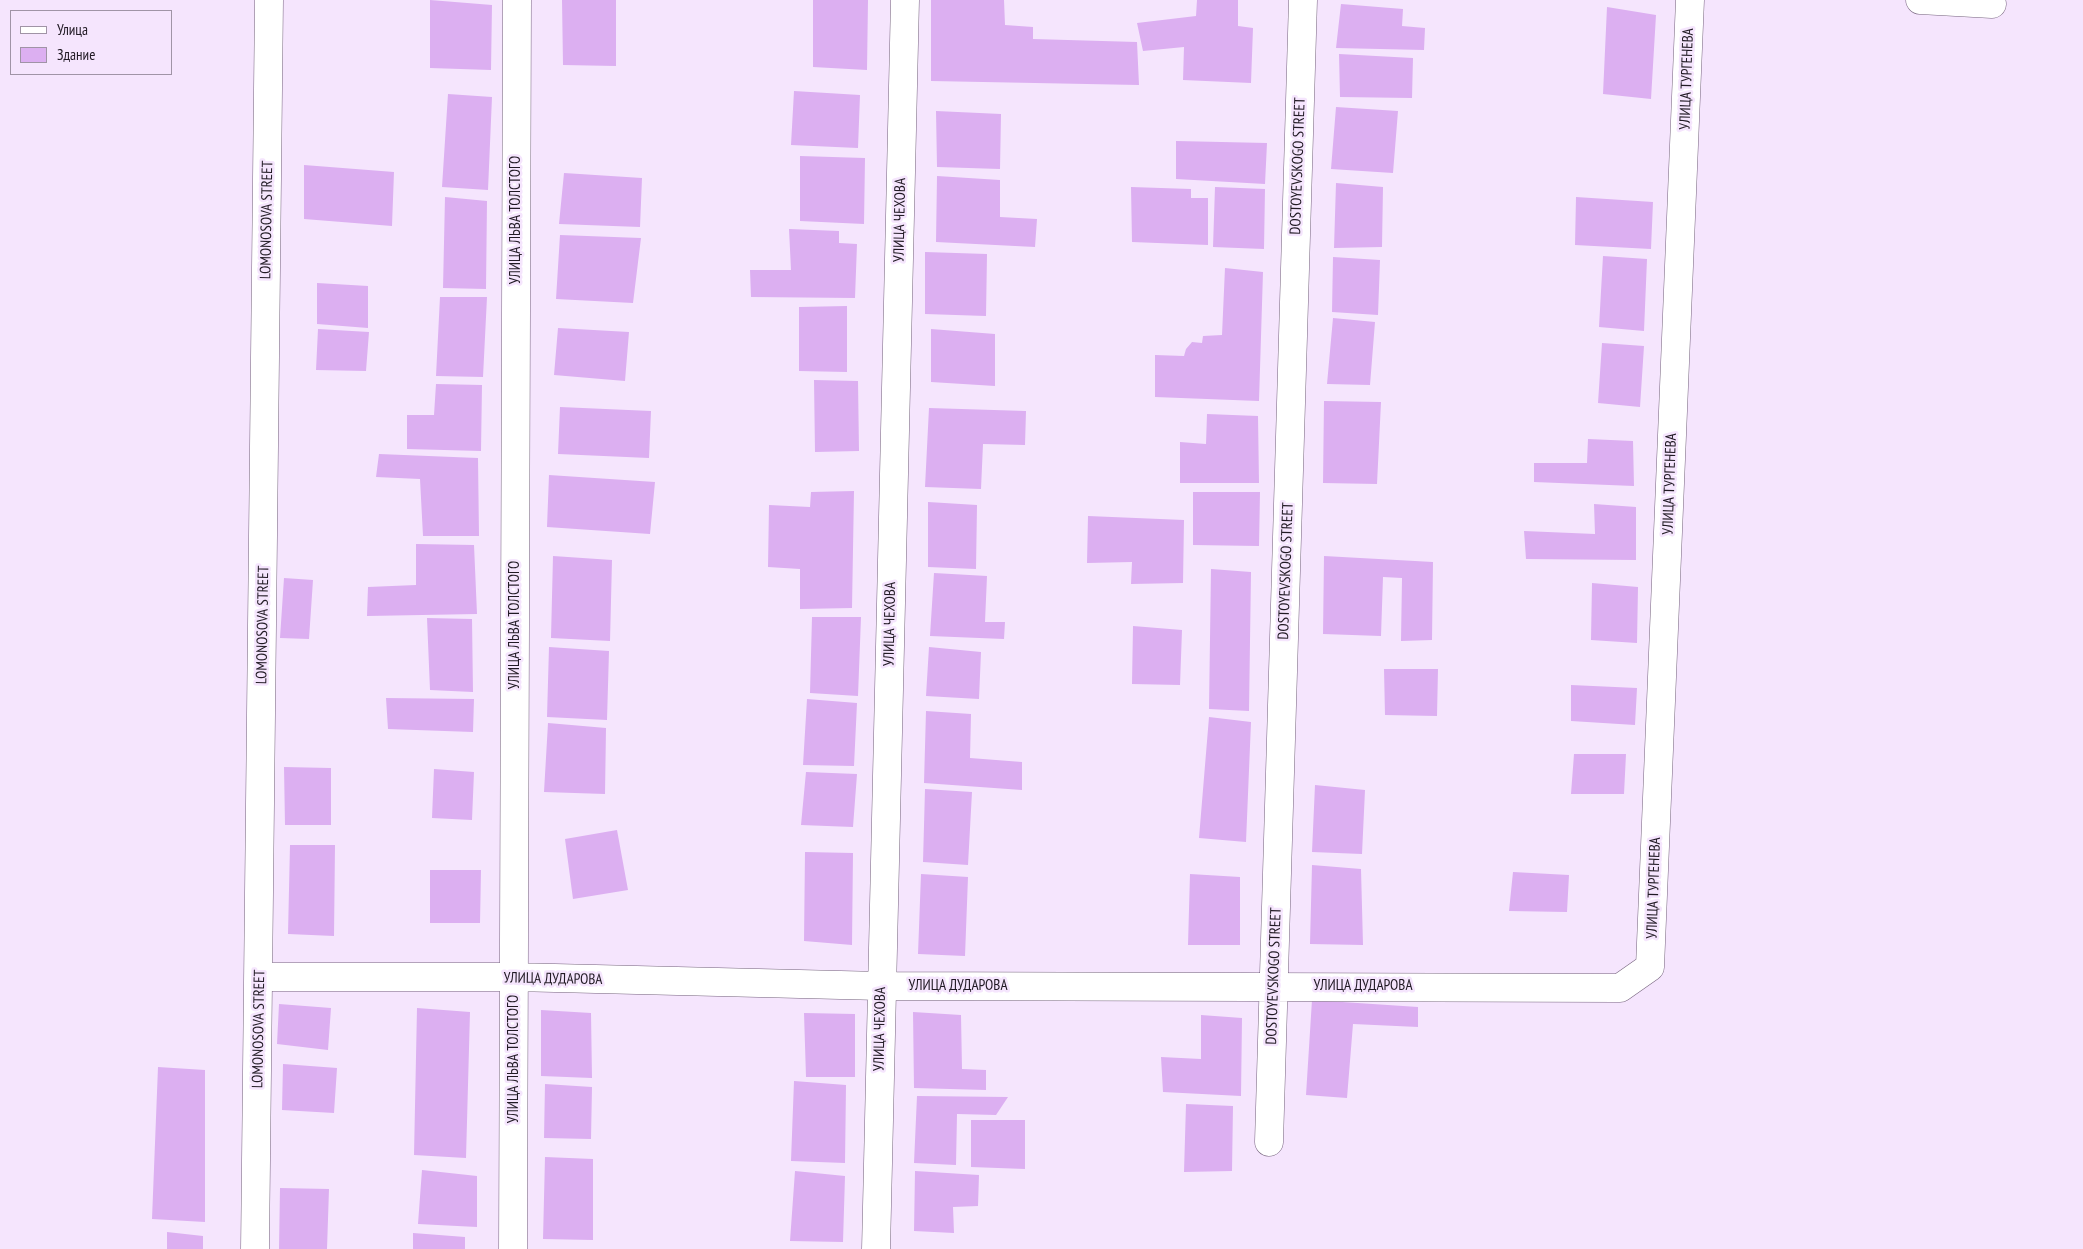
<!DOCTYPE html>
<html>
<head>
<meta charset="utf-8">
<style>
	body { margin:0 }
	#map { position:relative; width:2083px; height:1249px; overflow:hidden; background:#f5e5fd; font-family:"PT Sans Narrow",sans-serif }
	canvas { display:block }
	.legend { position:absolute; left:10px; top:10px; width:162px; height:65px; box-sizing:border-box; background:#f5e5fd; border:1px solid #a094a6; margin:0; padding:6px 9px; list-style:none; font-size:15px; color:#211a24 }
	.legend li { display:flex; align-items:center; gap:10px; height:25px }
	.legend b { width:25px; border:1px solid #a094a6 }
</style>
</head>
<body>
<div id="map">
<canvas width="2083" height="1249"></canvas>
<ul class="legend">
<li><b style="height:6px;background:#fff"></b>Улица</li>
<li><b style="height:14px;background:#dcaff1"></b>Здание</li>
</ul>
</div>
<script>
const c = document.querySelector('canvas').getContext('2d');
c.lineJoin = 'round';
function fillPath(path, color) {
  c.fillStyle = color;
  c.fill(path, 'evenodd');
}
function strokePath(path, color, width, dash) {
  c.strokeStyle = color;
  c.lineWidth = width;
  c.lineCap = dash ? 'butt' : 'round';
  c.setLineDash(dash || []);
  c.stroke(path);
}
function write(font, color, halo, rows, align = 'center') {
  c.font = font + ' "PT Sans Narrow",sans-serif';
  c.lineWidth = 5;
  c.setLineDash([]);
  c.textBaseline = 'middle';
  c.strokeStyle = halo;
  c.fillStyle = color;
  for (const [text, x, y, turn = 0] of rows) {
    c.save();
    c.translate(x, y);
    c.rotate((+turn || 0) * Math.PI / 180);
    c.textAlign = isNaN(turn) ? turn : align;
    if (halo) c.strokeText(text, 0, 0);
    c.fillText(text, 0, 0);
    c.restore();
  }
}
fillPath(new Path2D(`
	M430 0 492 5 491 70 430 68Z
	M562 0H616V66L563 65Z
	M813 0H868L867 70 813 67Z
	M931 0H1004L1005 25 1033 27V39L1137 42 1139 85 931 81Z
	M1197 0H1238V26L1253 28 1251 83 1183 80 1184 47 1143 51 1137 23 1196 16Z
	M1341 4 1403 9 1402 26 1425 28 1424 50 1336 48Z
	M1607 7 1656 15 1651 99 1603 94Z
	M1339 54 1413 58 1412 98 1340 97Z
	M794 91 860 95 858 148 791 145Z
	M448 94 492 97 488 190 442 187Z
	M1336 107 1398 111 1393 173 1331 169Z
	M936 111 1001 114 1000 169 937 167Z
	M1176 141 1267 143 1265 184 1176 179Z
	M800 156 865 158 864 224 800 221Z
	M304 165 394 172 392 226 304 219Z
	M564 173 642 178 640 227 559 224Z
	M937 176 1000 180V217L1037 219 1035 247 936 242Z
	M1336 183 1383 187 1382 247 1334 248Z
	M1131 187 1191 189V198H1208V245L1132 242Z
	M1215 187 1265 189 1264 249 1213 247Z
	M445 197 487 201 486 289 443 288Z
	M1576 197 1653 202 1651 249 1575 245Z
	M789 229 839 231V243L857 244 855 298 751 297 750 270H791Z
	M560 235 641 238 633 303 556 299Z
	M925 252 987 254 986 316 925 314Z
	M1603 256 1647 259 1644 331 1599 327Z
	M1333 257 1380 260 1378 315 1332 312Z
	M1225 268 1263 272 1259 401 1155 397V355L1184 356 1186 349 1192 342 1202 343 1203 336 1222 335Z
	M317 283 368 286V328L317 324Z
	M440 297H487L483 377 436 376Z
	M847 306V372L799 371V307Z
	M1333 318 1375 322 1370 385 1327 384Z
	M558 328 629 332 625 381 554 375Z
	M318 329 369 332 366 371 316 370Z
	M931 329 995 334V386L931 382Z
	M1602 343 1644 346 1640 407 1598 403Z
	M814 380 858 381 859 451 815 452Z
	M436 384 482 385 481 451 407 449V415H434Z
	M1324 401 1381 402 1377 484 1323 483Z
	M560 407 651 411 649 458 558 454Z
	M929 408 1026 411 1025 445 983 444 981 489 925 487Z
	M1207 414 1258 416 1259 483H1180V442L1206 444Z
	M1588 439 1633 441 1634 486 1534 482V463H1587Z
	M379 454 478 458 479 536H423L420 479 376 477Z
	M549 475 655 482 650 534 547 527Z
	M854 491 852 608 800 609V569L768 567 769 505 810 507 811 492Z
	M1193 492H1260L1259 546 1193 545Z
	M928 502 977 505 976 569 928 567Z
	M1594 504 1636 507V560L1526 559 1524 531 1595 534Z
	M1088 516 1184 520 1183 583 1131 584 1132 562 1087 563Z
	M416 544 474 545 477 614 367 616 368 587 416 585Z
	M553 556 612 560 610 641 551 638Z
	M1324 556 1433 562 1432 640 1401 641 1402 578 1383 577 1381 636 1323 634Z
	M1211 569 1251 572 1249 711 1209 709Z
	M934 573 987 576 985 622H1005L1004 639 930 636Z
	M284 578 313 580 309 639 280 638Z
	M1592 583 1638 587 1637 643 1591 640Z
	M812 617H861L858 696 810 693Z
	M427 618 472 619 473 692 430 690Z
	M1133 626 1182 630 1180 685 1132 684Z
	M549 647 609 651 607 720 547 717Z
	M929 647 981 652 979 699 926 696Z
	M1384 669H1438L1437 716 1385 715Z
	M1571 685 1637 688 1635 725 1571 721Z
	M386 698 474 699 473 732 388 729Z
	M807 699 857 703 854 766 803 765Z
	M926 711 971 714 970 758 1022 762V790L924 783Z
	M1209 717 1251 722 1246 842 1199 838Z
	M548 723 606 728 605 794 544 792Z
	M1574 754H1626L1624 794H1571Z
	M284 767 331 768V825H285Z
	M434 769 474 772 472 820 432 818Z
	M806 772 857 774 853 827 801 825Z
	M1315 785 1365 790 1362 854 1312 852Z
	M925 789 972 792 968 865 923 862Z
	M617 830 628 890 573 899 565 839Z
	M290 845H335L334 936 288 934Z
	M805 852 853 853 852 945 804 941Z
	M1312 865 1361 869 1363 945 1310 944Z
	M430 870H481L480 923H430Z
	M1513 872 1569 875 1567 912 1509 911Z
	M921 874 968 877 965 956 918 954Z
	M1190 874 1240 877V945H1188Z
	M1312 1000 1418 1007V1027L1353 1024 1347 1098 1306 1095Z
	M279 1004 331 1008 328 1050 277 1044Z
	M417 1008 470 1012 466 1158 414 1155Z
	M541 1010 591 1013 592 1078 541 1076Z
	M913 1012 961 1015 962 1069 986 1070V1090L914 1088Z
	M804 1013 855 1014V1077H806Z
	M1201 1015 1242 1018 1241 1096 1163 1092 1161 1057 1201 1059Z
	M283 1064 337 1068 334 1113 282 1110Z
	M158 1067 205 1070V1222L152 1219Z
	M794 1081 846 1085 845 1163 791 1161Z
	M545 1084 592 1087 591 1139 544 1138Z
	M917 1096 1008 1097 996 1115 957 1114 956 1165 914 1163Z
	M1186 1104 1233 1106 1232 1171 1184 1172Z
	M971 1120H1025V1169L971 1167Z
	M545 1157 593 1159V1240L543 1239Z
	M422 1170 477 1176V1227L418 1224Z
	M795 1171 845 1176 843 1242 790 1241Z
	M915 1171 979 1175 978 1206 953 1207 954 1233 914 1231Z
	M280 1188 329 1189 327 1249H279Z
	M167 1232 203 1236V1249H167Z
	M413 1233 465 1237V1249H413Z`), '#dcaff1');
const street = new Path2D(`
	M1920 0 1992 4
	M260 977H514L881 986 1620 988 1650 967 1690 0
	M1269 1142 1303 0
	M255 1249 269 0
	M513 1249 517 0
	M876 1249 905 0`);
strokePath(street, '#75637d', 29);
strokePath(street, '#fff', 28);
write('15px', '#211a24', '#f5e5fd', [
	["УЛИЦА ТУРГЕНЕВА",1687,79,-88],
	["DOSTOYEVSKOGO STREET",1298,166,-88],
	["LOMONOSOVA STREET",267,220,-89],
	["УЛИЦА ЛЬВА ТОЛСТОГО",516,220,-90],
	["УЛИЦА ЧЕХОВА",900,220,-89],
	["УЛИЦА ТУРГЕНЕВА",1670,484,-88],
	["DOSTOYEVSKOGO STREET",1286,571,-88],
	["УЛИЦА ЧЕХОВА",890,624,-89],
	["LOMONOSOVA STREET",263,625,-89],
	["УЛИЦА ЛЬВА ТОЛСТОГО",515,625,-90],
	["УЛИЦА ТУРГЕНЕВА",1654,888,-88],
	["DOSTOYEVSKOGO STREET",1274,976,-88],
	["УЛИЦА ДУДАРОВА",553,979,1],
	["УЛИЦА ДУДАРОВА",958,986],
	["УЛИЦА ДУДАРОВА",1363,986],
	["LOMONOSOVA STREET",259,1029,-89],
	["УЛИЦА ЧЕХОВА",880,1029,-89],
	["УЛИЦА ЛЬВА ТОЛСТОГО",514,1059,-90]
]);
</script>
</body>
</html>
